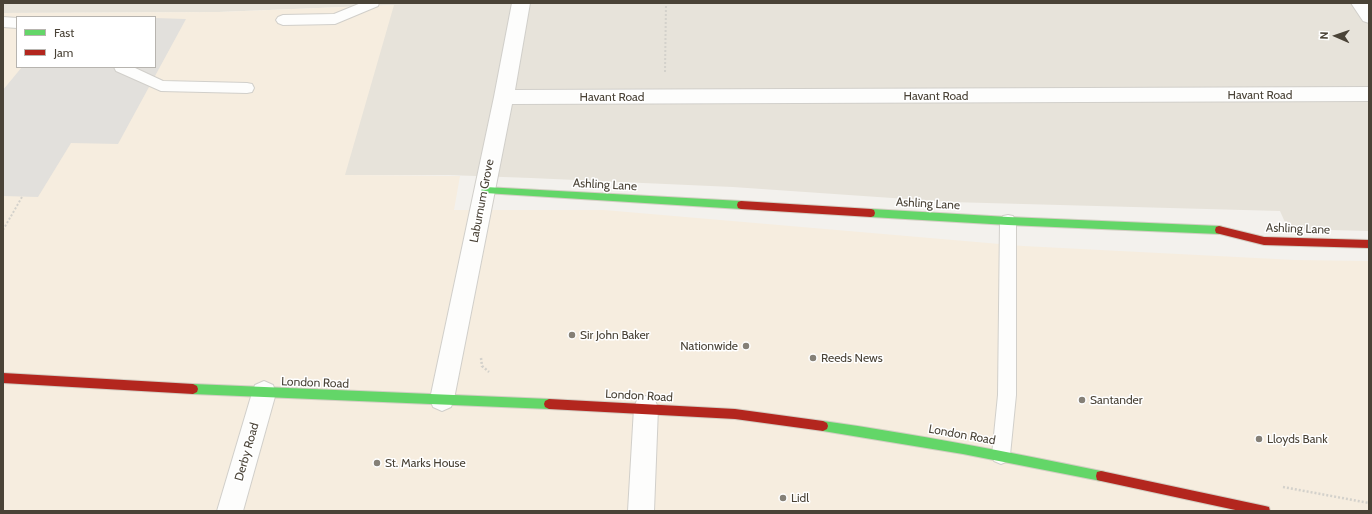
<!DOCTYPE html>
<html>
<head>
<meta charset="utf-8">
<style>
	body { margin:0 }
	#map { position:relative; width:1372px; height:514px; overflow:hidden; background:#f3f1ed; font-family:Cabin,sans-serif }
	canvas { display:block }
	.frame { position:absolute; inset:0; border:4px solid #4a4337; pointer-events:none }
	.legend { position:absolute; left:16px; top:16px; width:140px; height:52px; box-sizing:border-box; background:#fff; border:1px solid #b7b4af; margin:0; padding:5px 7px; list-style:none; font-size:12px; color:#4a4337 }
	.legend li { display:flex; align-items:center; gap:8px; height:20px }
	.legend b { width:20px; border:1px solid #b7b4af }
	.north { position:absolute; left:1316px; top:16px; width:40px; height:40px; -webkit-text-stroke:3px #fff; paint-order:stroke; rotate:272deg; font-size:11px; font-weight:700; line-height:16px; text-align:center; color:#4a4337 }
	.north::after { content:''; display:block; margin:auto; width:14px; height:18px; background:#4a4337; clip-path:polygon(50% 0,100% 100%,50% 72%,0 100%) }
</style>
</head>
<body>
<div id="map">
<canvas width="1372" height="514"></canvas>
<div class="frame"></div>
<ul class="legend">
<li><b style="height:5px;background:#63d668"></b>Fast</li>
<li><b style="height:5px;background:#b3261e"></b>Jam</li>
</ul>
<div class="north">N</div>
</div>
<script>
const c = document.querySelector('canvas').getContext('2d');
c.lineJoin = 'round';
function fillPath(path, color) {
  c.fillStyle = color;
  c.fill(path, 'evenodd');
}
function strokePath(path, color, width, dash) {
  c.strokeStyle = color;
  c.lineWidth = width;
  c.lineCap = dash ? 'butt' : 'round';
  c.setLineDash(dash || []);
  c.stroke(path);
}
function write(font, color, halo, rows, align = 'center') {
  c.font = font + ' Cabin,sans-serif';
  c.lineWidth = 3;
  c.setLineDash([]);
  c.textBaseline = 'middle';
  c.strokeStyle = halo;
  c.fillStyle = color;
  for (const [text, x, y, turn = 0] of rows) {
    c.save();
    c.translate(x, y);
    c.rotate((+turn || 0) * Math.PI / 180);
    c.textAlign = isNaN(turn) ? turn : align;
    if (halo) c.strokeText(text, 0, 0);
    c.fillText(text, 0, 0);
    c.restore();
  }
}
fillPath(new Path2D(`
	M3 3H1369V231L1288 229 1280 211 950 202 733 187 531 178 448 175H344L393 5 219 12 3 13Z`), '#e7e3da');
fillPath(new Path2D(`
	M394 5 345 175 460 176 454 210H604L1023 246 1295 260 1369 261V511H3V13L219 12ZM17 17H155V67H17Z`), '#f6eddf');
fillPath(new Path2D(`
	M155 18 186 19 118 144 71 143 38 197 3 196V90L22 67H155Z`), '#e2e0dc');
const lane = new Path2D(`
	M361 3H379L378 6 335 24 283 25 278 23 276 20 278 17 283 15 334 14Z
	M3 17 17 18V28L3 27Z
	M114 67H133L163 81 247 83 252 84 254 88 252 92 247 93 161 91 116 71Z
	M1008 215 1013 216 1016 221V395L1010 455 1008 461 1001 464 994 461 992 455 998 395 1000 221 1003 216Z`);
const street = new Path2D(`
	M512 3H530L515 90 1369 87V101L512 104 454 399 451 407 442 411 433 407 430 399 494 97Z
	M1351 3H1369V23L1363 21Z
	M264 381 273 385 276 393 243 511H217L252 393 255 385Z
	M646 396 655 400 658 408 654 511H628L634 408 637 400Z`);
const fast = new Path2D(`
	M485 187 741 201 744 202 745 205 744 208 741 209 485 193 481 190Z
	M871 209 1008 217 1219 226 1222 227 1223 230 1222 233 1219 234 1008 225 871 217 868 216 867 213 868 210Z
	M193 384 549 399 553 401 554 404 553 407 549 409 193 394 189 392 188 389 189 386Z
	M823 421C916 434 1009 452 1101 471L1105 472 1106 476 1105 480 1101 481 963 454 823 431 819 429 818 426 819 423Z`);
const jam = new Path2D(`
	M741 201 871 209 874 210 875 213 874 216 871 217 741 209 738 208 737 205 738 202Z
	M1219 226 1264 237 1369 240V248L1264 245 1216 233 1215 230 1216 227Z
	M3 373 193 384 197 386 198 389 197 392 193 394 3 383Z
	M549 399 735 409 823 421 827 423 828 426 827 429 823 431 735 419 549 409 545 407 544 404 545 401Z
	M1101 471 1265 506 1269 507 1270 511H1240L1101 481 1097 480 1096 476 1097 472Z`);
strokePath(lane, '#d1cfca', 2);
strokePath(street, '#d1cfca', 2);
strokePath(fast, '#d3cec3', 2);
strokePath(jam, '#d3cec3', 2);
strokePath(new Path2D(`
	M665 72 666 3
	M3 230 22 197`), '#d3d1cb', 2, [2, 2]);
strokePath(new Path2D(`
	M481 358 482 366 489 372
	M1283 487 1369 503`), '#d3d1cb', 2.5, [2, 2]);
fillPath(lane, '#fdfdfc');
fillPath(street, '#fdfdfc');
fillPath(fast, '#63d668');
fillPath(jam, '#b3261e');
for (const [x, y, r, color] of [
	[572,335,4,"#858077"],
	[746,346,4,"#858077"],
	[813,358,4,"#858077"],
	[1082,400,4,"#858077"],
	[1259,439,4,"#858077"],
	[377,463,4,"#858077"],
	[783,498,4,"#858077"]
]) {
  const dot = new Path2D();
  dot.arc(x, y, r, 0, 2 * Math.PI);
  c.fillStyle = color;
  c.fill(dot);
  strokePath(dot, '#fff', 1.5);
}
write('12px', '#4a4337', '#fff', [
	["Havant Road",1260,95],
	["Havant Road",936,96],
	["Havant Road",612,97],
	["Ashling Lane",605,185,3],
	["Laburnum Grove",482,201,-79],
	["Ashling Lane",928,204,3],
	["Ashling Lane",1298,229,2],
	["London Road",315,383,2],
	["London Road",639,396,3],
	["London Road",962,435,10],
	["Derby Road",247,452,-74]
]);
write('12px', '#4a4337', '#fff', [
	["Sir John Baker",580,335],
	["Nationwide",738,346,"right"],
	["Reeds News",821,358],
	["Santander",1090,400],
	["Lloyds Bank",1267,439],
	["St. Marks House",385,463],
	["Lidl",791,498]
], 'left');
</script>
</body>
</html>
